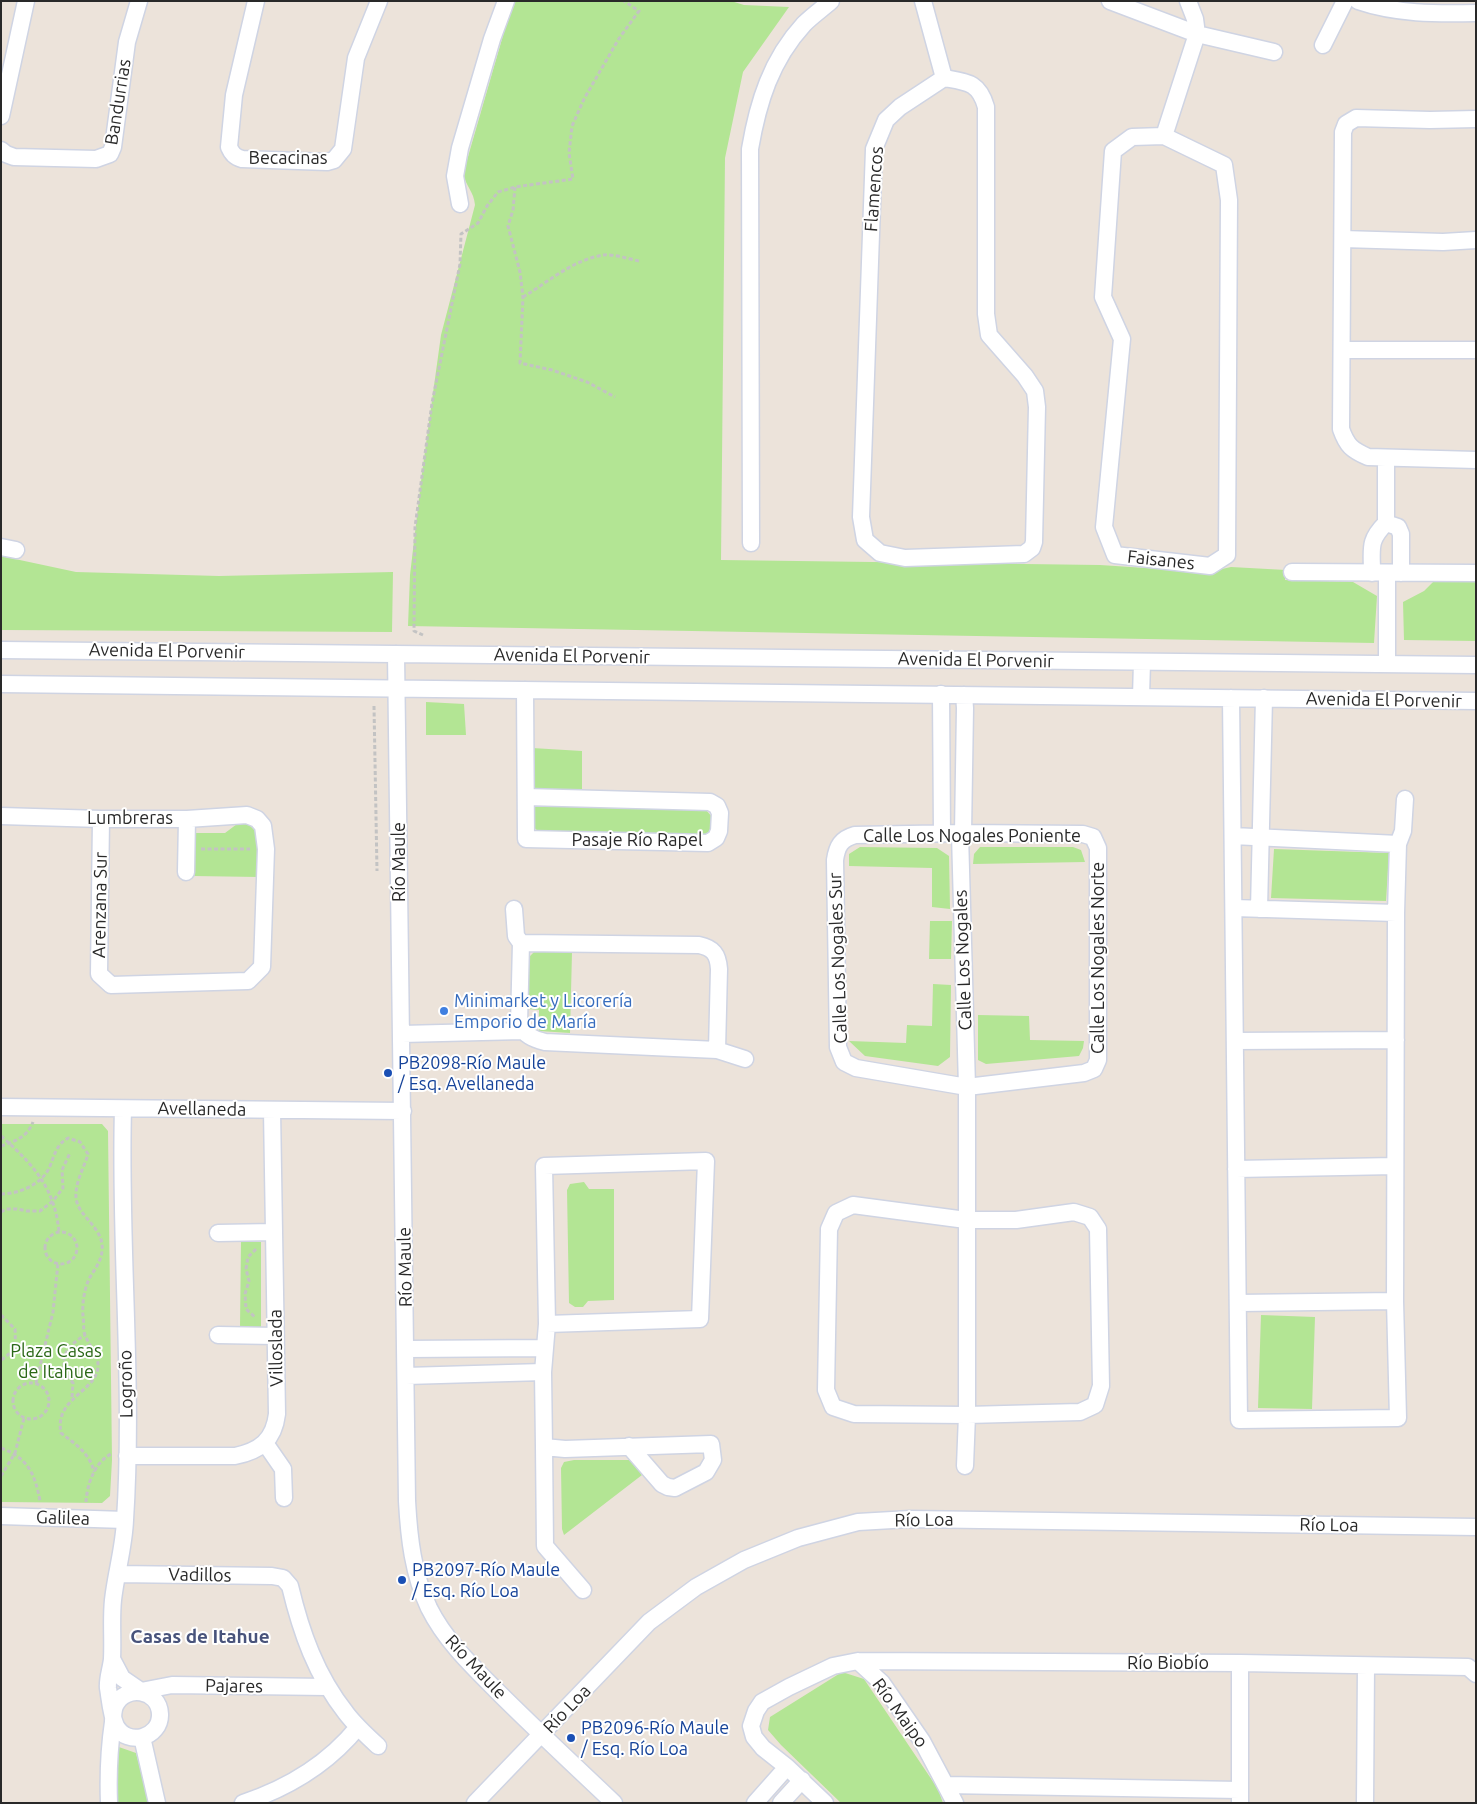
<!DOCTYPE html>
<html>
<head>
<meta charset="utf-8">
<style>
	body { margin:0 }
	#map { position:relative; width:1477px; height:1804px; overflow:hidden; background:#ece3da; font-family:Ubuntu,sans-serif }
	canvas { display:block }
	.frame { position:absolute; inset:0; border:2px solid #292929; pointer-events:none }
</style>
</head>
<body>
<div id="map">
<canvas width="1477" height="1804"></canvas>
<div class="frame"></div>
</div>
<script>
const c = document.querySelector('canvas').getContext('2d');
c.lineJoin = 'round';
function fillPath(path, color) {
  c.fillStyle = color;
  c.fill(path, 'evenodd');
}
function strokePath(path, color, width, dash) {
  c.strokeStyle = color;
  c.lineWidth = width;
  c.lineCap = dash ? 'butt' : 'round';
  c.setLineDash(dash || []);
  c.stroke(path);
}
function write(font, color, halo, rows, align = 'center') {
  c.font = font + ' Ubuntu,sans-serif';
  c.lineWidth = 4;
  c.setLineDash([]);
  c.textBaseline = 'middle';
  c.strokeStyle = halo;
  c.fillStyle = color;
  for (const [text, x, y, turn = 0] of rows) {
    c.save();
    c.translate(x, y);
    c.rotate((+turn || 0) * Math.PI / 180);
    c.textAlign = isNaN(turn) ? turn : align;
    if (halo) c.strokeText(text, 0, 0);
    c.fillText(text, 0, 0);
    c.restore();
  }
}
fillPath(new Path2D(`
	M513 1H731L744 5 789 7 743 72 725 158 721 560 1100 565 1208 572 1231 567 1286 570 1285 580 1353 582 1377 596 1374 643 408 626 410 575 422 473 441 335 475 205C474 192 466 186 463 174Z
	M1 556 76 572 219 576 393 572 392 632 1 630Z
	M1434 581H1476V641L1404 640 1403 602 1424 591Z
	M426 702 464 704 466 735H426Z
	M532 748 582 751V806L706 810 713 818V830L700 841 546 837 529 824Z
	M237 824H248L260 835 259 877 193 876 194 833H225Z
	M860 847 937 848 949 856 950 909 932 907V868L849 866V854Z
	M980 847H1073L1081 850 1085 862 973 864 974 854Z
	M1274 849 1389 853 1386 901 1271 898Z
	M930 921H952L951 959H929Z
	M537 949 572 952 570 1033 539 1031V1010L528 1009V958Z
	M933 984 951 985 950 1057 938 1066 865 1056 849 1041 906 1043 907 1025 932 1026Z
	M978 1015 1029 1016 1030 1040 1084 1041 1083 1048 1079 1056 986 1064 978 1060Z
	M1 1124H102L108 1131 112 1460 110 1496 102 1503 1 1502Z
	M584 1182 589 1189H614V1300L588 1301 583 1307H575L569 1303 567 1190 570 1184Z
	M241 1242H261V1327H240Z
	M1261 1315 1315 1317 1312 1409 1258 1408Z
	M574 1460H630L642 1475 564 1535 562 1529 561 1468 564 1462Z
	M842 1672 864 1679 938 1789 943 1803H841L781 1745 768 1730 770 1717Z
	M116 1746 136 1753 149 1803H118L116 1800Z`), '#b3e594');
const street = new Path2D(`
	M256 1 234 95 229 147C232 154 235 157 242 159L327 162 334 160 343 149 356 58 379 1
	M923 1 944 78
	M1110 1 1197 34 1274 52
	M1358 1C1396 14 1436 14 1476 13
	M1323 45 1345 1
	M944 78C967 82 979 82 986 107V314L989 335 1025 376 1035 391 1037 407 1034 542 1032 548 1024 554 905 558 880 553 865 540 861 517 874 149 886 120 900 107Z
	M1 116 26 1
	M1476 119 1430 120 1356 118 1346 124 1343 132 1341 429C1347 446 1352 450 1368 457L1476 460
	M1164 136 1224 165 1229 200 1227 555 1210 566 1115 555 1104 527 1122 339 1103 297 1113 151 1132 137Z
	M1164 136 1197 34 1195 19 1188 1
	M1 150 6 154 14 157 96 159 110 154 113 147 127 42 139 1
	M460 204 455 176 460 148 492 39 506 1
	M1343 239 1443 242 1476 240
	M1342 350H1476
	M1386 523 1398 527 1401 534V573
	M751 543 750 149C758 102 771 60 804 24 812 16 822 9 831 1
	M1 547 16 550
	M1292 572 1476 573
	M1372 573C1372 548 1368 541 1386 523V458
	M1387 573V664
	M1 650 1476 665
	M396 654 407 1501C409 1538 413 1574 429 1608 445 1640 471 1665 496 1690 534 1728 574 1765 614 1803
	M1 684 1476 701
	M525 690 526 839 708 843 716 838 719 831 720 813 717 806 710 802 526 797
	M941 694 942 834
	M1141 697 1142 662
	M1231 698 1239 1420 1398 1418 1395 1301 1396 913 1398 844 1403 831 1405 799
	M1 816 101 819H187L247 815 257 819 263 826 266 849 262 967 248 981 111 985 99 974 101 819
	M963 833 1083 834 1093 837 1098 848V1060L1094 1069 1084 1073 967 1087 856 1068 844 1062 838 1047 835 860C837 846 841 839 855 835Z
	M963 833 965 708 964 695
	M960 834 967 1087V1415L965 1466
	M1233 836 1398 844
	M186 872 187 819
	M1234 908 1396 913
	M514 909 516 936 521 943 519 1024C524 1035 533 1039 545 1042L717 1050 745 1059
	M1259 909 1264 698
	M521 943 699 945C713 948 718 954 719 969L717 1050
	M402 1034 522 1031
	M1235 1041 1396 1040
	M1 1107 403 1111
	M706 1161 700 1319 547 1324 544 1166Z
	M1236 1169 1395 1166
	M853 1205 966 1220H1016L1074 1212 1090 1217 1098 1229 1101 1386 1095 1405 1080 1412 967 1415 854 1414 833 1407 826 1390 829 1229 836 1213Z
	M218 1233 274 1232
	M1238 1303 1395 1301
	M547 1324 543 1372 544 1447 565 1449 711 1444 713 1460 706 1472 675 1488 668 1487 662 1484 629 1446
	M218 1335 275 1336
	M406 1349 545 1348
	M406 1376 543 1372
	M265 1443 283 1469 284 1498
	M544 1447 545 1546 583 1590
	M127 1456H235C260 1451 274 1440 277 1414L272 1110
	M1 1516 125 1520
	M117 1574 272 1576 283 1578 290 1586C301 1632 316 1675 346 1713 355 1725 367 1736 378 1746
	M112 1659 122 1678 141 1691 172 1685 327 1687
	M858 1661 882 1683 922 1741 955 1803
	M142 1737 157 1803
	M946 1785 1240 1790
	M109 1803C108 1776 109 1749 113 1722 113 1717 113 1711 115 1706 125 1684 159 1689 160 1714 161 1738 127 1747 116 1726 111 1715 110 1700 108 1688 107 1679 111 1669 112 1659 113 1639 111 1619 113 1600 116 1573 124 1547 125 1520 134 1383 119 1245 123 1109
	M243 1803C288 1788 328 1764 358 1727
	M475 1803 649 1622 696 1587 744 1560 798 1538 858 1522 910 1519 1476 1527
	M755 1803 787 1767
	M781 1803 802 1780
	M825 1803 787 1767 763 1748 754 1737 751 1726 756 1711 762 1702 789 1687 833 1666 858 1661 1240 1663 1468 1667 1476 1674
	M1240 1803V1663
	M1365 1803 1366 1666`);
strokePath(street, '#cfd4e3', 19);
strokePath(new Path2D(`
	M515 187 513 210 508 226 520 272 523 297 520 363 552 370 587 382 615 397
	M523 297C548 282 574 259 604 255 614 254 629 259 639 261
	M423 635 414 631 415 527 432 403 460 264 461 234 478 223 487 206 498 192 515 187 573 179 569 153 572 126 584 99 618 40 639 11 624 1
	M374 706 377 871
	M201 849H250
	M1 1136C33 1164 55 1188 59 1232
	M1 1146C16 1141 27 1137 33 1122
	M1 1194C19 1194 43 1184 50 1166 55 1154 56 1145 68 1138L80 1142 88 1154C84 1168 75 1182 76 1198 78 1217 105 1228 102 1251 101 1262 94 1270 89 1279 84 1290 82 1304 83 1316 84 1322 83 1330 85 1335 89 1346 99 1355 98 1367 96 1392 54 1398 61 1433 75 1444 90 1453 94 1472
	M1 1212 6 1209H17L27 1211H40L53 1201 63 1188 62 1170 70 1153
	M45 1248a16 16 0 1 1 32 0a16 16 0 1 1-32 0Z
	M256 1249 248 1257 246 1269 249 1281 245 1294 246 1309 256 1318
	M1 1315 15 1329C16 1345 15 1351 1 1360
	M13 1401a18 18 0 1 1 36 0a18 18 0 1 1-36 0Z
	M36 1383 53 1312 58 1263
	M72 1397 73 1383C56 1362 64 1348 85 1335
	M1 1448C28 1458 35 1474 40 1501
	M1 1476 15 1453 24 1418
	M86 1502C87 1485 94 1463 111 1454`), '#c3c3c3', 3, [4, 2.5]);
strokePath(street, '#fff', 16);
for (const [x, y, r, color] of [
	[444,1011,5,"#3f7fe0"],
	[388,1073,5,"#1a4fb4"],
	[402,1580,5,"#1a4fb4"],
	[571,1738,5,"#1a4fb4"]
]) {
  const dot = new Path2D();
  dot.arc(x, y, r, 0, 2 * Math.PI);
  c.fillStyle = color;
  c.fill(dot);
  strokePath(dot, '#fff', 2);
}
write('18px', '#292929', '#fff', [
	["Bandurrias",118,102,-81],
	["Becacinas",288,158],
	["Flamencos",874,189,-86],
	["Faisanes",1161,560,6],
	["Avenida El Porvenir",167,651,1],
	["Avenida El Porvenir",572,656,1],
	["Avenida El Porvenir",976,660,1],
	["Avenida El Porvenir",1384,700,1],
	["Lumbreras",130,818],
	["Calle Los Nogales Poniente",972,836],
	["Pasaje Río Rapel",637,840],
	["Río Maule",399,862,-90],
	["Arenzana Sur",100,905,-89],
	["Calle Los Nogales Sur",838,958,-92],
	["Calle Los Nogales Norte",1098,958,-90],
	["Calle Los Nogales",963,960,-92],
	["Avellaneda",202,1109,1],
	["Río Maule",405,1267,-91],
	["Villoslada",276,1348,-91],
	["Logroño",126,1384,-91],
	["Galilea",63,1518,2],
	["Río Loa",924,1520,-1],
	["Río Loa",1329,1525,1],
	["Vadillos",200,1575,1],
	["Río Biobío",1168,1663],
	["Río Maule",476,1667,47],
	["Pajares",234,1686,1],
	["Río Loa",567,1709,-46],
	["Río Maipo",900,1713,54]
]);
write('18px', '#366cbe', '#fff', [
	["Minimarket y Licorería",454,1001],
	["Emporio de María",454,1022]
], 'left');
write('18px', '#164399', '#fff', [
	["PB2098-Río Maule",398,1063],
	["/ Esq. Avellaneda",398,1084],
	["PB2097-Río Maule",412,1570],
	["/ Esq. Río Loa",412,1591],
	["PB2096-Río Maule",581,1728],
	["/ Esq. Río Loa",581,1749]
], 'left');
write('18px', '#2b6817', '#fff', [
	["Plaza Casas",56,1351],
	["de Itahue",56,1372]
]);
write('bold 19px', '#48537b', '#fff', [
	["Casas de Itahue",200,1637]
]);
</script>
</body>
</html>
